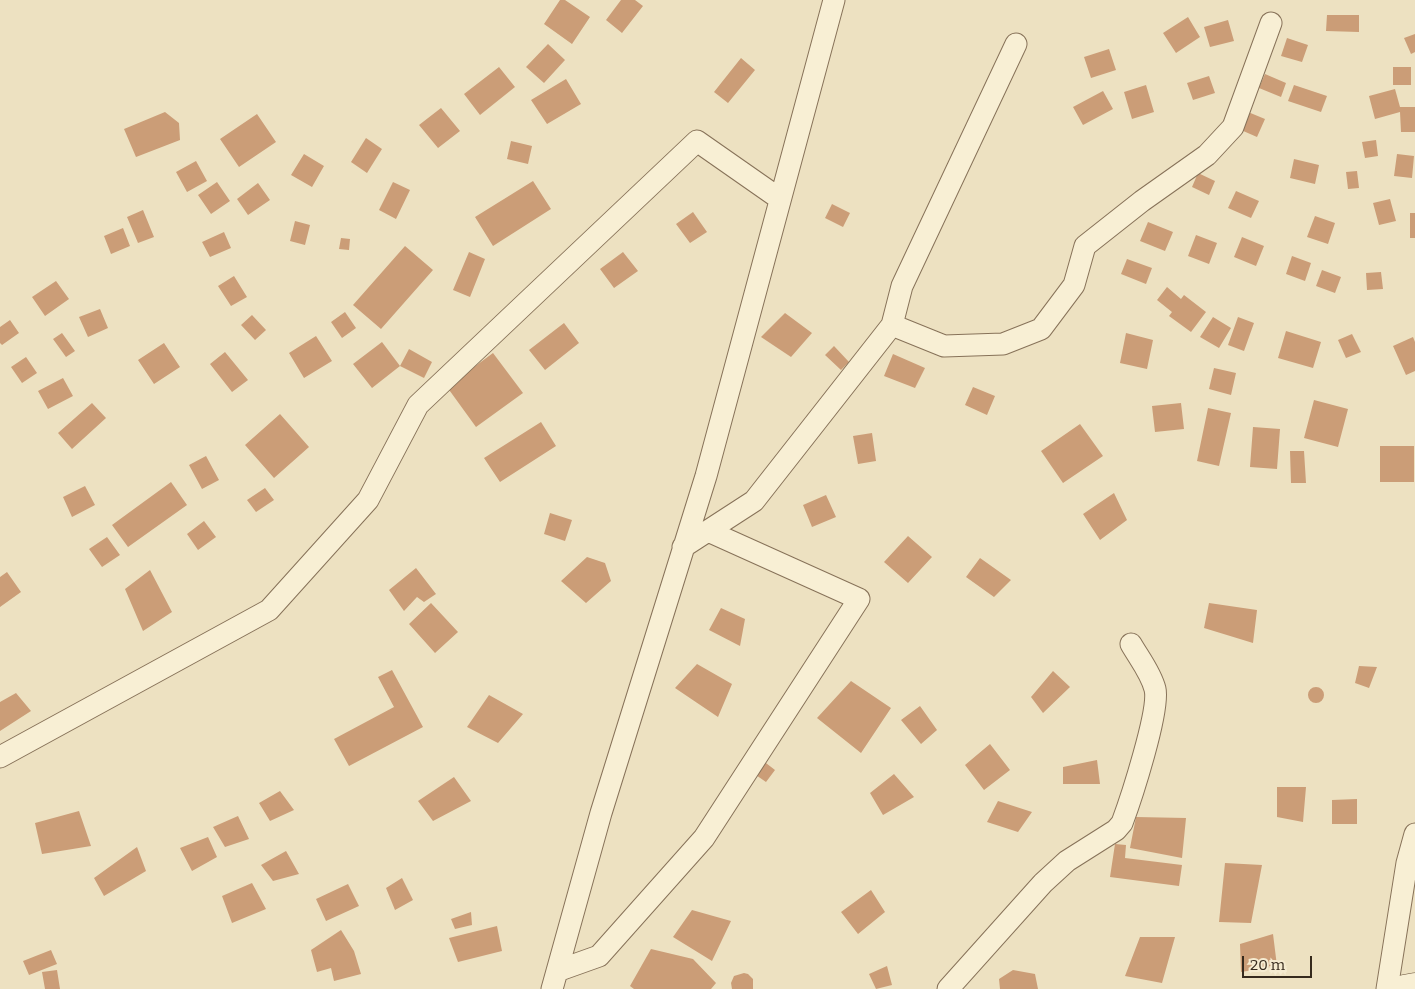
<!DOCTYPE html>
<html>
<head>
<meta charset="utf-8">
<style>
	body { margin:0 }
	#map { position:relative; width:1415px; height:989px; overflow:hidden; background:#ede1c1; font-family:Bitter,serif }
	canvas { display:block }
	.scale { position:absolute; left:1242px; top:956px; width:70px; height:22px; box-sizing:border-box; border:2px solid #362a1d; border-top:0; padding-left:6px; font-size:15px; line-height:18px; white-space:nowrap; color:#362a1d; -webkit-text-stroke:4px #f5ebd0; paint-order:stroke }
</style>
</head>
<body>
<div id="map">
<canvas width="1415" height="989"></canvas>
<div class="scale">20 m</div>
</div>
<script>
const c = document.querySelector('canvas').getContext('2d');
c.lineJoin = 'round';
function fillPath(path, color) {
  c.fillStyle = color;
  c.fill(path, 'evenodd');
}
function strokePath(path, color, width, dash) {
  c.strokeStyle = color;
  c.lineWidth = width;
  c.lineCap = dash ? 'butt' : 'round';
  c.setLineDash(dash || []);
  c.stroke(path);
}
fillPath(new Path2D(`
	M560 0H565L590 17 572 44 544 24Z
	M621 0H635L643 6 622 33 606 20Z
	M1327 15H1359V32L1326 31Z
	M1188 17 1200 37 1176 53 1163 33Z
	M1228 20 1234 41 1210 47 1204 27Z
	M1415 34V52L1411 54 1404 38Z
	M1287 38 1308 45 1302 62 1281 56Z
	M548 44 565 60 544 83 526 67Z
	M1109 49 1116 70 1091 78 1084 57Z
	M741 58 755 70 728 103 714 92Z
	M499 67 515 87 480 115 464 94Z
	M1393 67H1411V85H1393Z
	M1265 74 1286 83 1281 97 1259 88Z
	M1209 76 1215 93 1193 100 1187 83Z
	M566 79 581 104 547 124 531 100Z
	M1146 85 1154 112 1132 119 1124 92Z
	M1294 85 1327 96 1321 112 1288 101Z
	M1395 89 1400 107H1415V132H1401L1400 112 1375 119 1369 96Z
	M1103 91 1113 109 1083 125 1073 107Z
	M441 108 460 131 438 148 419 125Z
	M165 112 179 123 180 140 136 157 124 129Z
	M1248 112 1265 119 1257 137 1241 130Z
	M257 114 276 142 239 167 220 139Z
	M366 138 382 149 367 173 351 162Z
	M1376 140 1378 156 1365 158 1362 142Z
	M511 141 532 146 528 164 507 159Z
	M304 154 324 166 312 187 291 175Z
	M1397 154 1414 156 1412 178 1394 176Z
	M1294 159 1319 165 1315 184 1290 178Z
	M196 161 207 181 187 192 176 172Z
	M1357 171 1359 188 1348 189 1346 172Z
	M1198 173 1215 181 1209 195 1192 187Z
	M533 181 551 209 493 246 475 217Z
	M217 182 230 201 211 214 198 195Z
	M393 182 410 190 396 219 379 210Z
	M258 183 270 200 248 215 237 199Z
	M1236 191 1259 201 1251 218 1228 208Z
	M1390 199 1396 221 1379 225 1373 203Z
	M832 204 850 213 843 227 825 218Z
	M143 210 154 237 138 243 127 217Z
	M693 212 707 232 690 243 676 224Z
	M1410 213H1415V238H1410Z
	M1315 216 1335 223 1328 244 1307 237Z
	M295 221 310 225 305 245 290 241Z
	M1148 222 1173 232 1165 251 1140 241Z
	M123 228 130 246 111 254 104 236Z
	M224 232 231 248 210 257 202 242Z
	M1196 235 1217 243 1209 264 1188 256Z
	M1242 237 1264 246 1256 266 1234 257Z
	M341 238 350 239 349 250 339 249Z
	M405 246 433 270 381 329 353 305Z
	M469 252 485 259 470 297 453 290Z
	M623 252 638 271 614 288 600 269Z
	M1292 256 1311 263 1305 281 1286 274Z
	M1127 259 1152 268 1146 284 1121 274Z
	M1322 270 1341 277 1335 293 1316 286Z
	M1381 272 1383 289 1367 290 1366 273Z
	M234 276 247 297 231 306 218 286Z
	M56 281 69 299 45 316 32 297Z
	M1167 287 1181 299 1184 295 1206 312 1191 332 1169 316 1172 312 1157 300Z
	M100 309 108 328 88 337 79 317Z
	M345 312 356 328 342 338 331 322Z
	M785 313 812 333 791 357 761 337Z
	M252 315 266 330 255 340 241 325Z
	M1213 317 1231 328 1219 348 1200 337Z
	M1238 317 1254 323 1244 351 1228 345Z
	M10 320 19 333 2 345 0 343V327Z
	M564 323 579 343 545 370 529 350Z
	M1286 331 1321 342 1313 368 1278 358Z
	M62 333 75 351 66 357 53 339Z
	M1126 333 1153 340 1147 369 1120 363Z
	M1352 334 1361 352 1346 358 1338 340Z
	M316 336 332 361 304 378 289 353Z
	M1413 337 1415 342V371L1406 375 1393 346Z
	M382 342 400 366 372 388 353 364Z
	M164 343 180 367 154 384 138 360Z
	M834 346 849 362 841 370 825 355Z
	M409 349 432 362 424 378 400 366Z
	M225 352 248 380 232 392 210 364Z
	M493 353 523 393 476 427 447 387Z
	M893 354 925 368 915 388 884 376Z
	M26 357 37 373 22 383 11 367Z
	M1214 368 1236 373 1231 395 1209 389Z
	M63 378 73 396 48 409 38 391Z
	M973 387 995 396 987 415 965 405Z
	M1314 400 1348 409 1338 447 1304 438Z
	M92 403 106 418 72 449 58 433Z
	M1181 403 1184 429 1155 432 1152 406Z
	M1208 408 1231 413 1219 466 1197 461Z
	M280 414 309 447 274 478 245 445Z
	M541 422 556 446 500 482 484 458Z
	M1080 424 1103 456 1063 483 1041 451Z
	M1253 427 1280 429 1277 469 1250 467Z
	M872 433 876 461 858 464 853 436Z
	M1380 446H1414V482H1380Z
	M1290 451H1304L1306 483H1291Z
	M206 456 219 480 202 489 189 465Z
	M171 482 187 505 128 547 112 525Z
	M85 486 95 505 72 517 63 497Z
	M265 488 274 500 256 512 247 500Z
	M1114 493 1127 520 1100 540 1083 514Z
	M826 495 836 517 812 527 803 505Z
	M550 513 572 520 565 541 544 534Z
	M204 521 216 537 198 550 187 534Z
	M908 536 932 557 908 583 884 562Z
	M107 537 120 555 102 567 89 549Z
	M587 557 605 563 611 581 586 603 561 581Z
	M980 558 1011 580 994 597 966 577Z
	M416 568 436 594 424 602 417 597 404 611 389 590Z
	M150 570 172 612 143 631 125 589Z
	M7 572 21 592 0 607V577Z
	M431 603 458 632 435 653 409 624Z
	M1209 603 1257 610 1253 643 1204 628Z
	M721 608 745 619 740 646 709 630Z
	M697 664 732 684 718 717 675 688Z
	M1359 666 1377 667 1369 688 1355 683Z
	M392 670 423 727 349 766 334 739 394 707 378 677Z
	M1053 671 1070 687 1043 713 1031 697Z
	M851 681 891 708 861 753 817 718Z
	M1308 695a8 8 0 1 1 16 0a8 8 0 1 1-16 0Z
	M16 693 31 711 0 731V702Z
	M489 695 523 714 498 743 467 727Z
	M920 706 937 730 921 744 901 720Z
	M990 744 1010 770 984 790 965 765Z
	M762 760 775 770 766 782 753 773Z
	M1097 760 1100 784H1063V767Z
	M894 774 914 797 883 815 870 793Z
	M454 777 471 801 433 821 418 801Z
	M1277 787H1306L1303 822 1277 817Z
	M280 791 294 810 270 821 259 803Z
	M1357 799V824H1332V800Z
	M998 801 1032 812 1018 832 987 822Z
	M79 811 91 846 42 854 35 823Z
	M238 816 249 839 225 847 213 827Z
	M1136 817 1186 818 1182 858 1130 848Z
	M208 837 217 857 192 871 180 848Z
	M1115 844 1126 845 1125 858 1182 865 1179 886 1110 877Z
	M137 847 146 871 104 896 94 878Z
	M286 851 299 874 273 881 261 865Z
	M1225 863 1262 865 1251 923 1219 922Z
	M402 878 413 900 395 910 386 888Z
	M252 883 266 909 232 923 222 896Z
	M348 884 359 906 326 921 316 899Z
	M871 890 885 912 858 934 841 912Z
	M692 910 731 921 712 961 673 937Z
	M471 912 472 925 455 929 451 919Z
	M497 926 502 951 458 962 449 938Z
	M341 930 354 951 361 974 334 981 331 968 317 972 311 950Z
	M1273 934 1277 966 1241 972 1240 944Z
	M1140 937H1175L1162 983 1125 976Z
	M651 949 693 959 716 983 711 989H634L630 986Z
	M51 950 57 964 29 975 23 961Z
	M887 966 892 985 876 989 869 974Z
	M57 970 60 989H45L42 972Z
	M1013 970 1035 974 1038 989H1000L999 979Z
	M744 973 748 974 753 979V989H732L731 983 734 976Z`), '#cb9d77');
const street = new Path2D(`
	M892 325 902 286 1016 44
	M683 547 754 501 892 325 944 346 1003 344 1041 329 1074 285 1085 246 1142 201 1207 155 1233 127 1271 23
	M0 757 269 610 368 500 418 405 697 141 780 199
	M557 971 599 956 704 838 859 599 708 531
	M552 989 601 813 706 476 834 0
	M948 989 1043 883 1067 861 1116 830 1122 823C1131 799 1160 710 1155 689 1151 673 1139 658 1131 644
	M1387 989 1407 863 1415 834`);
const secondary = new Path2D(`
	M1404 989 1415 987`);
strokePath(street, '#877259', 23);
strokePath(secondary, '#68533c', 29);
strokePath(street, '#f8efd4', 21);
strokePath(secondary, '#f8efd4', 28);
</script>
</body>
</html>
